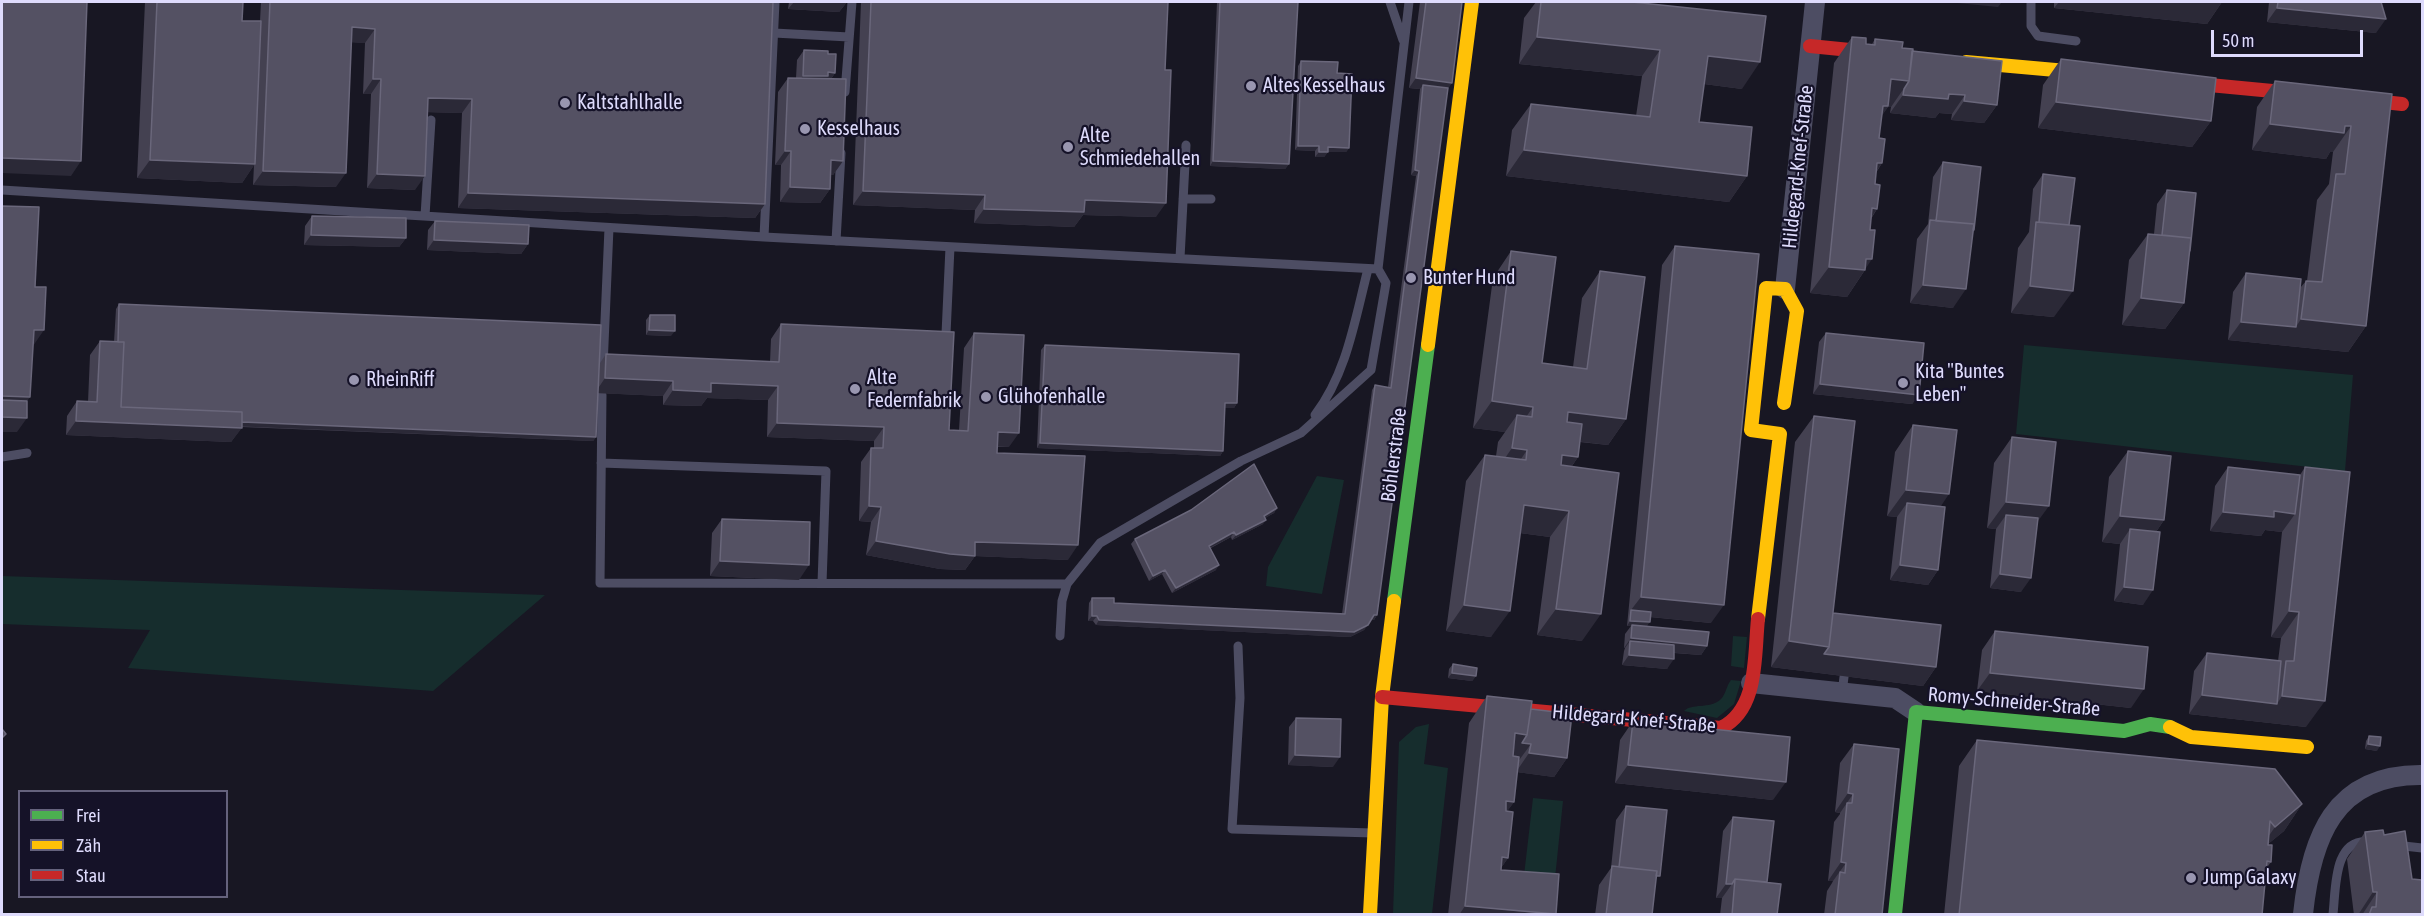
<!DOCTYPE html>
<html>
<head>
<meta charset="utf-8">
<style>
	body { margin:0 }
	#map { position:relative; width:2424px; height:916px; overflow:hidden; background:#181723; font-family:"Asap Condensed",sans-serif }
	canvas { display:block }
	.frame { position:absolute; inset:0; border:3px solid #dedbfc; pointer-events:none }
	.legend { position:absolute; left:18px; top:790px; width:210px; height:108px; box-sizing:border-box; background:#151228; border:2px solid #65627d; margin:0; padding:8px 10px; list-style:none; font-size:18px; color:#dedbfc }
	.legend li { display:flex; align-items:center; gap:12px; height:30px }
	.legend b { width:30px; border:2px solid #65627d }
	.scale { position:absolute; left:2211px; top:30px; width:152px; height:27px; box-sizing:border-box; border:3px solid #dedbfc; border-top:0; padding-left:8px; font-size:18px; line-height:21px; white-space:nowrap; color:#dedbfc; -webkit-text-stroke:4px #151228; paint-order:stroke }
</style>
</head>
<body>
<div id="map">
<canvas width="2424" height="916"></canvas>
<div class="frame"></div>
<ul class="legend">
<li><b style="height:8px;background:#4caf50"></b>Frei</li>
<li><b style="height:8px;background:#ffc107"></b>Zäh</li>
<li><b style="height:8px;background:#c62828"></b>Stau</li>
</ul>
<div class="scale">50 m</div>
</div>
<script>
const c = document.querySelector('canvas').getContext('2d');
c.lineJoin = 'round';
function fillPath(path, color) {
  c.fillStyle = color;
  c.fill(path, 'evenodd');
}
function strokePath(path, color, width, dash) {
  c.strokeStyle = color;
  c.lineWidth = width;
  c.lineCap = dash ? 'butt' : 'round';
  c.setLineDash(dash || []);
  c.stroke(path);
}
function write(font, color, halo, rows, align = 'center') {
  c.font = font + ' "Asap Condensed",sans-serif';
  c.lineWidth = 4.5;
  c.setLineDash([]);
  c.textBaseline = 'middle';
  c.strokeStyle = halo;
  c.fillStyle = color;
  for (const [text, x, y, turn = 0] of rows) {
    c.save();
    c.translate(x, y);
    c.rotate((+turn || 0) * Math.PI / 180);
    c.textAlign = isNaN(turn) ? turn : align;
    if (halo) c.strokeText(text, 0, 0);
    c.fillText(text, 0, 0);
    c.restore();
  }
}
fillPath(new Path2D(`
	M2024 345 2353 375 2345 471 2016 434Z
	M1317 476 1344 480 1322 594 1266 586 1268 567Z
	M2 576 545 595 433 691 128 668 150 630 2 624Z
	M1733 636 1747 637 1744 668 1731 666Z
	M1731 680 1741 681 1734 704 1717 718 1684 711C1692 703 1709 709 1720 700 1726 695 1726 686 1731 680Z
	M1429 724 1424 764 1448 768 1432 914H1393L1399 742 1416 727Z
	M1533 798 1563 801 1554 888 1523 884Z`), '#162d2d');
strokePath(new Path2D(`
	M1390 2 1403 40
	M2031 2V26L2038 36 2076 41
	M774 33 849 37
	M845 92 852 2
	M2 190 764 237 1378 269 1409 2
	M1183 199H1211
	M425 216 431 120
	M764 237 775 2
	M836 241 841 153
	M1180 258 1186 145
	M946 334 950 247
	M603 367 609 228
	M602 395 600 583 1067 584
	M1315 415C1347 373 1355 319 1368 269
	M2 457 27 453
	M601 463 826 471 822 583
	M1060 636 1062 601 1067 584 1100 543 1241 461 1301 433 1371 370 1386 283 1378 269
	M1238 646 1240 698 1232 829 1373 833
	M1842 693 1844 677
	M2395 845 2422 848
	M2333 914C2336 889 2333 837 2370 842`), '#4d4d63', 9);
strokePath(new Path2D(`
	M1785 289 1815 2
	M1751 683 1895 698 1916 712
	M2303 914C2311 839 2333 774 2422 775`), '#4d4d63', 20);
strokePath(new Path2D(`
	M1394 601 1428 345
	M1895 914 1916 712 2124 731 2150 724 2170 727`), '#4caf50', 14);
strokePath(new Path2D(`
	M1966 62 2089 73
	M1428 345 1472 2
	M1758 619 1780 434 1751 430 1766 288 1785 289 1797 311 1784 403
	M2170 727 2191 737 2307 747
	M1370 914 1382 697 1394 601`), '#ffc107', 14);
strokePath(new Path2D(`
	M1810 46 1880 53
	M2178 82 2304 94
	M2355 99 2402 104
	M1382 697 1721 728C1759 709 1754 656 1758 619`), '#c62828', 14);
fillPath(new Path2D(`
	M145 2H243L242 21H260L261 2H773L765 204 755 218 458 208 462 113 427 112 415 190 367 188 371 94H363L365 43 352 42 336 187 253 185 254 165 242 183 137 178Z
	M789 2H847L839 12 788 9Z
	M861 2H1168L1156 217 1083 215 1074 227 974 223 975 210 853 205Z
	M1217 2H1298L1289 164 1285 169 1210 166Z
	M1420 2H1462L1452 83 1448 88 1377 615 1374 620H1371L1364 630 1350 637 1096 625 1093 621H1088L1089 603 1092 598 1114 603 1342 614 1372 390 1375 385 1388 387 1416 176 1411 175 1420 89 1409 88Z
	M1536 2H1632L1742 89 1704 84 1699 122 1747 176 1729 202 1506 176 1512 130 1531 104 1636 116 1642 76 1519 64 1524 18Z
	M2054 2H2222L2207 24 2054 8Z
	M2269 2H2383L2382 3 2376 33 2267 22Z
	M1852 37 1866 44H1872L1875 39 1912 51 1997 105 1984 123 1951 120 1952 114 1939 113 1935 118 1890 113 1891 107H1888L1881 116 1879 138 1882 163 1876 173 1875 184 1877 209 1871 219 1865 270 1847 297 1810 293 1834 63Z
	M804 50 828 54 835 73 831 79 843 161 833 175H831L830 189 820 203 780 202 781 165H775L778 92 788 78H796L797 60Z
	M2061 59 2211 121 2192 147 2038 128 2043 85Z
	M1301 61 1337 73 1349 148 1346 152H1328L1324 157H1315V151L1295 150 1298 66Z
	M2275 81 2392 94 2366 326 2348 352 2228 340 2233 292 2246 273 2300 288 2306 281H2307L2317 200 2329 184 2333 152H2330L2326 159 2252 150 2257 107Z
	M1943 162 1974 230 1973 232 1953 308 1910 303 1917 239 1928 224 1933 177Z
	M2043 174 2054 317 2011 313 2018 248 2029 232 2033 189Z
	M2167 190 2189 252 2184 303 2165 329 2122 325 2129 260 2148 234H2154L2157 204Z
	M312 216 406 238 399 247 304 245 305 226Z
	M435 221 528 244 521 254 427 250 428 230Z
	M1675 246 1711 623 1650 617 1647 626 1707 646 1701 655 1674 653 1667 669 1622 665 1624 651 1625 648H1624L1625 634 1631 626H1627L1662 265Z
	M1511 251 1542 363 1573 367 1582 298 1600 271 1626 419 1608 445 1580 442 1578 457 1572 466 1582 641 1537 635 1550 537 1520 533 1491 637 1446 631 1466 481 1485 455 1496 456 1498 442 1505 432 1473 428 1493 278Z
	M119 304 600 363 606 354 770 362 771 339 781 324 949 430H959L964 348 974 333 1009 447H997V453L1068 560 975 556 965 570 940 569 866 555 871 522 859 521 861 462 871 448H874V441L767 437 768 400 707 398 701 406 663 405V396L598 393 596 437 593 441 242 427 231 442 66 435 67 416 77 401 88 402 90 355 100 341 114 342 116 309Z
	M650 315 671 336 646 335V320Z
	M1826 333 1919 395 1912 404 1813 394 1819 342Z
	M1045 345 1237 403 1234 408H1225L1223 451 1220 456 1037 448 1041 350Z
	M1814 416 1833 613 1936 667 1923 686 1771 667 1795 442Z
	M1913 425 1941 506 1938 570 1928 585 1890 580 1897 517 1887 516 1895 452Z
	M2012 437 2037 523 2021 592 1990 588 1996 529 1987 528 1994 463Z
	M2128 451 2164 520 2156 532 2143 605 2114 601 2120 544 2102 542 2109 477Z
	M2228 467 2300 475 2305 467 2306 727 2189 714 2194 671 2207 653 2278 661 2281 638 2271 637 2282 532 2265 530 2261 536 2210 531 2215 486Z
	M1277 508 1274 513 1265 518 1263 524 1232 540 1231 537 1211 548 1216 570 1172 593 1162 574 1149 581 1131 544 1135 539Z
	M722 519 799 580 710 576 712 533Z
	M1995 631 2131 708 1977 691 1982 650Z
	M1453 664 1476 676 1472 681 1448 678 1449 669Z
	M1487 696 1531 709 1567 758 1554 777 1517 772 1514 802 1507 811 1508 858 1501 868V870L1556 914 1448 915 1469 723Z
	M1296 718 1333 767 1288 765 1289 727Z
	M1633 721 1773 800 1615 783 1620 740Z
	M2369 736 2377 751 2365 749 2366 741Z
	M1977 740 2302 804 2284 831 2268 844 2271 862 2266 869 2262 915H1944L1959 766Z
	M1854 744 1882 915H1824L1827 891 1832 883 1833 881H1828L1834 822 1840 814V813L1835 812 1840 763Z
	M1626 806 1655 882 1652 915H1595L1599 885 1611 868 1616 820Z
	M1733 817 1767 882 1777 915H1720L1722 898H1716L1723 831Z
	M2365 832 2384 835 2412 879 2422 915H2354L2347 859Z`), '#444151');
fillPath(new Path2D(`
	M794 2H847L839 12 788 9Z
	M1947 2H2002L1998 7Z
	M2059 2H2222L2207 24 2054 8Z
	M2277 8 2386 19 2376 33 2267 22Z
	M352 27 375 29 365 43 342 42Z
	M1537 37 1660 50 1642 76 1519 64Z
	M1708 56 1760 62 1742 89 1689 82Z
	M828 72 835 73 829 82 796 85 803 76Z
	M1416 78 1452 83 1445 92 1423 85 1420 89 1409 88Z
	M373 79H381L371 94H363Z
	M1891 79 1909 81 1891 107H1888L1870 133Z
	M1949 94 1965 95 1952 114 1939 113 1935 118 1890 113 1903 95Z
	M428 98 472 99 462 113 418 112Z
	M1964 101 1997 105 1984 123 1951 120Z
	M2056 102 2211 121 2192 147 2038 128Z
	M2270 124 2345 126H2351L2333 152H2330L2326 159 2252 150Z
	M1298 146H1319L1315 151 1295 150Z
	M1328 147 1349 148 1346 152H1324Z
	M1524 150 1747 176 1729 202 1506 176Z
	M785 151H791L781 165H775Z
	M1319 152H1328L1324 157H1315Z
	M2 158 81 161 71 176 2 173Z
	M150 160 255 164 242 183 137 178Z
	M831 160 843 161 833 175H821Z
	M1213 161 1289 164 1285 169 1210 166Z
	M1877 163H1882L1864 189Z
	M1415 170 1419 171 1416 176 1411 175Z
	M263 171 346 173 336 187 253 185Z
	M377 174 425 176 415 190 367 188Z
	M790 187 830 189 820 203 780 202Z
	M863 191 985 195 975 210 853 205Z
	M468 193 765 204 755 218 458 208Z
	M1085 200 1166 203 1156 217 1083 215 1074 227 974 223 984 209Z
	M1872 208 1877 209 1859 235Z
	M311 235 406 238 399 247 304 245Z
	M434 240 528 244 521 254 427 250Z
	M1866 259H1872L1847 297 1810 293 1829 267Z
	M1923 285 1966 289 1953 308 1910 303Z
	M2030 286 2073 291 2054 317 2011 313Z
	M2141 298 2184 303 2165 329 2122 325Z
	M2301 319 2366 326 2348 352 2228 340 2241 322 2296 327Z
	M34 330H44L31 349Z
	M649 330 675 331 671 336 646 335Z
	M605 378 673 381 663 396 595 393Z
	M711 383 778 386 768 400 707 398 701 406 663 405 673 390Z
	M1820 384 1919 395 1912 404 1813 394Z
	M2 396 30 397 17 416 2 415Z
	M1492 401 1533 407 1515 433 1517 415 1505 432 1473 428Z
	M1225 403H1237L1234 408H1222Z
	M1568 412 1626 419 1608 445 1550 438Z
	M114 416 596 437 593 441 111 421Z
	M2 417 27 418 17 432H2Z
	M76 421 242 428 231 442 66 435Z
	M777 423 884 427 874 441 767 437Z
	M998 432 1019 433 1009 447 988 446Z
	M1040 443 1223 451 1220 456 1037 448Z
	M1512 448 1527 450 1509 477 1494 474Z
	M1562 455 1578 457 1560 483Z
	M1906 490 1949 494 1931 521 1907 503 1897 517 1887 516Z
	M2006 502 2049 506 2030 532 2006 515 1996 529 1987 528Z
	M1524 505 1569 511 1550 537 1505 531Z
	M869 506 881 507 871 522 859 521Z
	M1277 508 1274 513 1260 521 1264 516Z
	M2274 511 2295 514 2282 532 2265 530 2261 536 2210 531 2223 512Z
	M2120 516 2164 520 2146 547 2130 529 2120 544 2102 542Z
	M1266 520 1263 524 1232 540 1236 535Z
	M1234 532 1231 537 1206 550 1209 546Z
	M876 541 975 542 1078 545 1068 560 975 556 965 570 940 569 866 555Z
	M720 561 809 565 799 580 710 576Z
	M1219 565 1216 570 1172 593 1176 588Z
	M1900 565 1938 570 1928 585 1890 580Z
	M1165 570 1162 574 1149 581 1153 576Z
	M2000 574 2031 578 2021 592 1990 588Z
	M2124 587 2153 590 2143 605 2114 601Z
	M1641 597 1724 605 1711 623 1631 615V610Z
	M1464 605 1510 611 1491 637 1446 631Z
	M1556 609 1601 614 1582 641 1537 635Z
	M2289 611 2299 612 2281 638 2271 637Z
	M1374 615H1377L1374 620H1371Z
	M1092 616H1097L1093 621H1088Z
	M1099 620 1368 625 1364 630 1350 637 1096 625Z
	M1630 621 1650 622 1646 627 1632 625 1631 626H1627Z
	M1631 638 1707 646 1701 655 1630 649V641L1625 648H1624Z
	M1789 641 1829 647 1936 667 1923 686 1771 667Z
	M1629 655 1674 659 1667 669 1622 665Z
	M1452 673 1476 676 1472 681 1448 678Z
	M1990 673 2144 689 2131 708 1977 691Z
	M2202 695 2277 704 2282 696 2325 701 2306 727 2189 714Z
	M1515 733 1527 735 1531 744 1517 763 1497 759Z
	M2368 744 2380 746 2377 751 2365 749Z
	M1529 753 1567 758 1554 777 1516 772Z
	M1295 755 1340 757 1333 767 1288 765Z
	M1628 765 1786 782 1773 800 1615 783Z
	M1848 793 1853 794 1840 813 1835 812Z
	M1506 801 1514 802 1495 828Z
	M2302 804 2284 831 2257 853 2275 827Z
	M1502 857 1508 858 1490 884Z
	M1841 862 1846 863 1833 881H1828Z
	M1726 884H1732L1722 898H1716Z
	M2373 892H2377L2362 915H2358Z
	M1465 906 1555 915H1459Z`), '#2b2937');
const building = new Path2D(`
	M2 2H87L81 161 2 158Z
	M157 2H243L242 21H261L255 164 150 160Z
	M270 2H773L765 204 468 193 472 99 428 98 425 176 377 174 381 79H373L375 29 352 27 346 173 263 171Z
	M871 2H1168L1165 70H1171L1166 203 1085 200 1084 212 984 209 985 195 863 191Z
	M1220 2H1298L1289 164 1213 161Z
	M1426 2H1462L1452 83 1416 78Z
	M1541 2H1632L1766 16 1760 62 1708 56 1699 122 1752 127 1747 176 1524 150 1531 104 1650 117 1660 50 1537 37Z
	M2278 2H2381L2386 19 2277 8Z
	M1852 37 1866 38V44L1875 45V39L1903 42 1902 48 1913 49 1909 81 1891 79 1888 106H1883L1879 138 1885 139 1882 163H1877L1875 184 1880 185 1877 209 1872 208 1870 230H1875L1872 259H1866L1865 270 1829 267Z
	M804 50 828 51V54H836L835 73 828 72V76H803Z
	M1912 51 2002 61 1997 105 1964 101 1965 95 1949 94 1948 99 1903 95 1904 89 1909 81Z
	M2061 59 2216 78 2211 121 2056 102Z
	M1301 61 1338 62 1337 73 1352 74 1349 148 1328 147V152H1319V146H1298Z
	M788 78 846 79 843 161 831 160 830 189 790 187 791 151H785Z
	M2275 81 2392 94 2366 326 2301 319 2306 281 2322 282 2336 174H2345L2351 126H2345L2344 133 2270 124Z
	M1423 85 1448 88 1377 615H1374L1368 625 1354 632 1099 620 1097 616H1092V598H1114V603L1345 614 1375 385 1391 388 1419 171 1415 170Z
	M1943 162 1981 167 1974 230H1973L1974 224 1936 221Z
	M2043 174 2075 178 2069 225 2039 222Z
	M2167 190 2196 193 2190 251 2191 238 2162 235Z
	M2 206 39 207 35 287H46L44 330H34L30 397 2 396Z
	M312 216 406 218V238L311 235Z
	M1930 220 1974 224 1966 289 1923 285Z
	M435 221 529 225 528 244 434 240Z
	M2036 222 2080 226 2073 291 2030 286Z
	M2148 234 2191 238 2184 303 2141 298Z
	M1675 246 1759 254 1724 605 1641 597Z
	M1511 251 1556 257 1542 363 1587 369 1600 271 1645 277 1626 419 1568 412 1567 422 1582 424 1578 457 1562 455 1561 465 1619 473 1601 614 1556 609 1569 511 1524 505 1510 611 1464 605 1485 455 1526 460 1527 450 1512 448 1517 415 1532 417 1533 407 1492 401Z
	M2246 273 2301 279 2296 327 2241 322Z
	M119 304 601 325 596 437 242 422V412L121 407 124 342H118Z
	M650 315H675V331L649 330Z
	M781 324 954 332 949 430 968 431 974 333 1024 335 1019 433 998 432 997 453 1085 456 1078 545 975 542V556L950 554 876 541 881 507 869 506 871 448H883L884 427 777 423 778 386 711 383V392L673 390V381L605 378 606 354 779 362Z
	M1826 333 1924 343 1919 395 1820 384Z
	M100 341 124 342 121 407 242 412V428L76 421 77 401 97 402Z
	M1045 345 1239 354 1237 403H1225L1223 451 1040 443Z
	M2 400 27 401V418L2 417Z
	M1814 416 1855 421 1829 647 1789 641Z
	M1913 425 1957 430 1949 494 1906 490Z
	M2012 437 2056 442 2049 506 2006 502Z
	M2128 451 2171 456 2164 520 2120 516Z
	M1254 464 1277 508 1264 516 1266 520 1236 535 1234 532 1209 546 1219 565 1176 588 1165 570 1153 576 1135 539 1191 510Z
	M2228 467 2300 475 2295 514 2274 511V517L2223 512Z
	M2305 467 2350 472 2325 701 2282 696 2286 661H2294L2299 612 2289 611Z
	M1907 503 1945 507 1938 570 1900 565Z
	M2006 515 2038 518 2031 578 2000 574Z
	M722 519 810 522 809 565 720 561Z
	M2130 529 2160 532 2153 590 2124 587Z
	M1631 610 1651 612 1650 622 1630 621Z
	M1833 613 1941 625 1936 667 1824 654 1829 647Z
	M1632 625 1709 632 1707 646 1631 638Z
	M1995 631 2148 647 2144 689 1990 673Z
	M1630 641 1674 645V659L1629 655Z
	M2207 653 2281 661 2277 704 2202 695Z
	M1453 664 1477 668 1476 676 1452 673Z
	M1487 696 1532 701 1527 735 1515 733 1513 756 1519 757 1514 802 1506 801V811L1513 812 1508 858 1502 857 1501 870 1559 874 1556 914 1465 906Z
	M1531 709 1572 714 1567 758 1529 753 1531 744 1522 743 1527 735Z
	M1296 718 1341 719 1340 757 1295 755Z
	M1633 721 1790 737 1786 782 1628 765Z
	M2 729 6 734 2 738Z
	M2369 736 2381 737 2380 746 2368 744Z
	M1977 740 2275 769 2302 804 2275 827 2270 821 2268 845H2272L2271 862 2267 861 2262 915H1959Z
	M1854 744 1899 749 1882 915H1835L1840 872 1845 873 1846 863 1841 862 1847 803H1852L1853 794 1848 793Z
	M1626 806 1667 810 1660 876H1656L1657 871 1619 867Z
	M1733 817 1774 821 1767 882 1735 879 1732 884H1726Z
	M2383 830 2384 835 2405 831 2412 879 2422 880V915H2369L2372 907H2376L2377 892H2373L2365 832Z
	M1612 866 1657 871 1652 915H1606Z
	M1735 879 1781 884 1777 915H1732Z`);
fillPath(building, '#545163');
strokePath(building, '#6a677b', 1.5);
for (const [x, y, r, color] of [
	[1251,86,6,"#9996b0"],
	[565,103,6,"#9996b0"],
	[805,129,6,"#9996b0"],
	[1068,147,6,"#9996b0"],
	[1411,278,6,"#9996b0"],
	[354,380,6,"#9996b0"],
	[1903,383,6,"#9996b0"],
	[855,389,6,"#9996b0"],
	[986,397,6,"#9996b0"],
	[2191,878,6,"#9996b0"]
]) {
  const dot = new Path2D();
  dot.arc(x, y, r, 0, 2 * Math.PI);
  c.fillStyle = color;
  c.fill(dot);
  strokePath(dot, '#151228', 2);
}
write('20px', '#dedbfc', '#151228', [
	["Altes Kesselhaus",1263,86],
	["Kaltstahlhalle",577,103],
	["Kesselhaus",817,129],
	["Alte",1080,136],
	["Schmiedehallen",1080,159],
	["Bunter Hund",1423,278],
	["Kita \"Buntes",1915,372],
	["Leben\"",1915,395],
	["Alte",867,378],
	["Federnfabrik",867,401],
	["RheinRiff",366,380],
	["Glühofenhalle",998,397],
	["Jump Galaxy",2203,878]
], 'left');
write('20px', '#dedbfc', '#151228', [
	["Hildegard-Knef-Straße",1798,167,-84],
	["Böhlerstraße",1394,455,-83],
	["Romy-Schneider-Straße",2014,702,5],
	["Hildegard-Knef-Straße",1634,719,5]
]);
</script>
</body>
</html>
